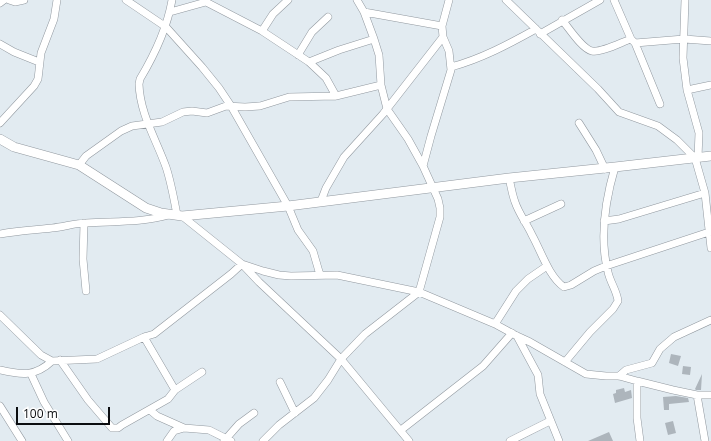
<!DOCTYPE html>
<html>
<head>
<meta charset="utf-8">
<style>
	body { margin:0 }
	#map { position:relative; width:711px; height:441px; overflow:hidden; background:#e2ebf1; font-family:"Open Sans",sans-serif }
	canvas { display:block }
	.scale { position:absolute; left:16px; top:407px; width:94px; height:18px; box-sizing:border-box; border:2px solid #0b0d10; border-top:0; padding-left:5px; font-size:12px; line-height:14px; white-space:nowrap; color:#0b0d10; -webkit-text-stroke:3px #fff; paint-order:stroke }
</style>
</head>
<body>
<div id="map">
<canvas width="711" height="441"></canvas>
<div class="scale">100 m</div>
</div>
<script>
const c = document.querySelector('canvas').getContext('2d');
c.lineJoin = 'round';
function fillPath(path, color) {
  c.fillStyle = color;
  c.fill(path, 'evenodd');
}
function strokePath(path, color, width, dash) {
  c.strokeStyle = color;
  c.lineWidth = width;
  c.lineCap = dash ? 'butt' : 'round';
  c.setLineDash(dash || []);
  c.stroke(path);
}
fillPath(new Path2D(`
	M671 354 681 356 678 366 669 363Z
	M683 366 691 367 690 375 682 374Z
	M702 374 701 390H696L695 389Z
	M624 388 625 392 631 390 632 398 615 403 613 394 616 393V390Z
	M676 396 688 398 689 402 669 404V410H664L663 397Z
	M673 421 676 433 668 435 665 423Z
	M609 432 613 441H588Z`), '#adb5bc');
const minor = new Path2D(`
	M9 0 15 2 24 0
	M126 0 166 27 202 67 219 88 231 106 288 206 298 230 313 251 320 275
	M172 0C167 29 155 54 140 79L139 84C140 114 156 139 166 167 171 182 174 199 177 215
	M205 0 206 2 262 31 309 62 326 78 336 96
	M357 0 364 12 374 39 379 55 381 85 387 109 408 139 423 166
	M506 0 598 89 619 112 658 126 677 140 695 158 705 193 711 248
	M614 0 631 39 635 43 660 104
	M685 0 683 58 687 90 699 133 698 157
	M0 3 4 0
	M170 12 206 2
	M364 12 442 26
	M562 20C569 28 582 49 592 51 601 53 622 42 631 39
	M262 31 273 14 288 0
	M540 34 600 0
	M635 43 684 39 711 41
	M0 44 14 52 39 62
	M298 55 312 32 328 17
	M309 62 339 50 374 39
	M451 67C481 59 509 44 536 29
	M687 90 711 85
	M0 123 34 86 38 79 41 53 54 19 57 0
	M579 123 596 150 605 169
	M79 165 86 156 121 131 132 126 162 122 183 112 192 111 207 113 226 106 245 107 260 106 289 97 336 96 381 85
	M509 178C511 186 512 194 515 202 519 214 527 224 532 235 541 251 549 277 564 287L571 285 594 271 606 266 709 232
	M321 201 326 188 344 157 383 114 443 37
	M182 216 242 264 259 282 341 359 409 441
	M524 221 561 204
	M604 221 619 219 705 193
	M84 223 83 259 86 291
	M0 234C18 231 35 230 52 228 64 227 75 223 86 223 114 221 141 223 169 215
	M0 315 41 355 52 361
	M495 324 516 291 528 279 547 266
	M517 336 538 375 540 394 559 441
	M144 337 175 390
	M60 360 88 400 112 428H118L122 425 168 399 175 390 202 372
	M565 362 590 332 613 309 618 301C617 291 610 282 608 272 599 237 605 201 615 167
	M0 370C21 375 35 377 52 361L97 359 144 337 154 334 231 274 242 264 263 271 279 275 291 276 337 275 419 292 495 324 517 336 530 342 586 374 606 376H619L637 381 673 390 697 395H711
	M31 374 44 402 68 441
	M619 376 626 370 652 363 660 349 674 337 711 320
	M637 381V418L640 441
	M280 382 295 413
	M697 395 705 441
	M0 406 22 441
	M150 410 157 416 184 428 209 430 231 441
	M401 430 483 366 512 333
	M167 441 174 431 184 428
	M224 441 239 424 254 413
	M263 441 279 425 314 398 328 380 341 359 365 334 419 292 440 217V208L438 199 423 166 431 136 451 70 449 51 443 37 442 26 449 0
	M510 441 550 421`);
const tertiary = new Path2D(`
	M0 139 14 147 79 165 146 208 161 213 182 216 288 206 509 178 615 167 711 156`);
strokePath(minor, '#91989f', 8);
strokePath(tertiary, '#91989f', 10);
strokePath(minor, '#fff', 7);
strokePath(tertiary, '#fff', 9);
</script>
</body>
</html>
